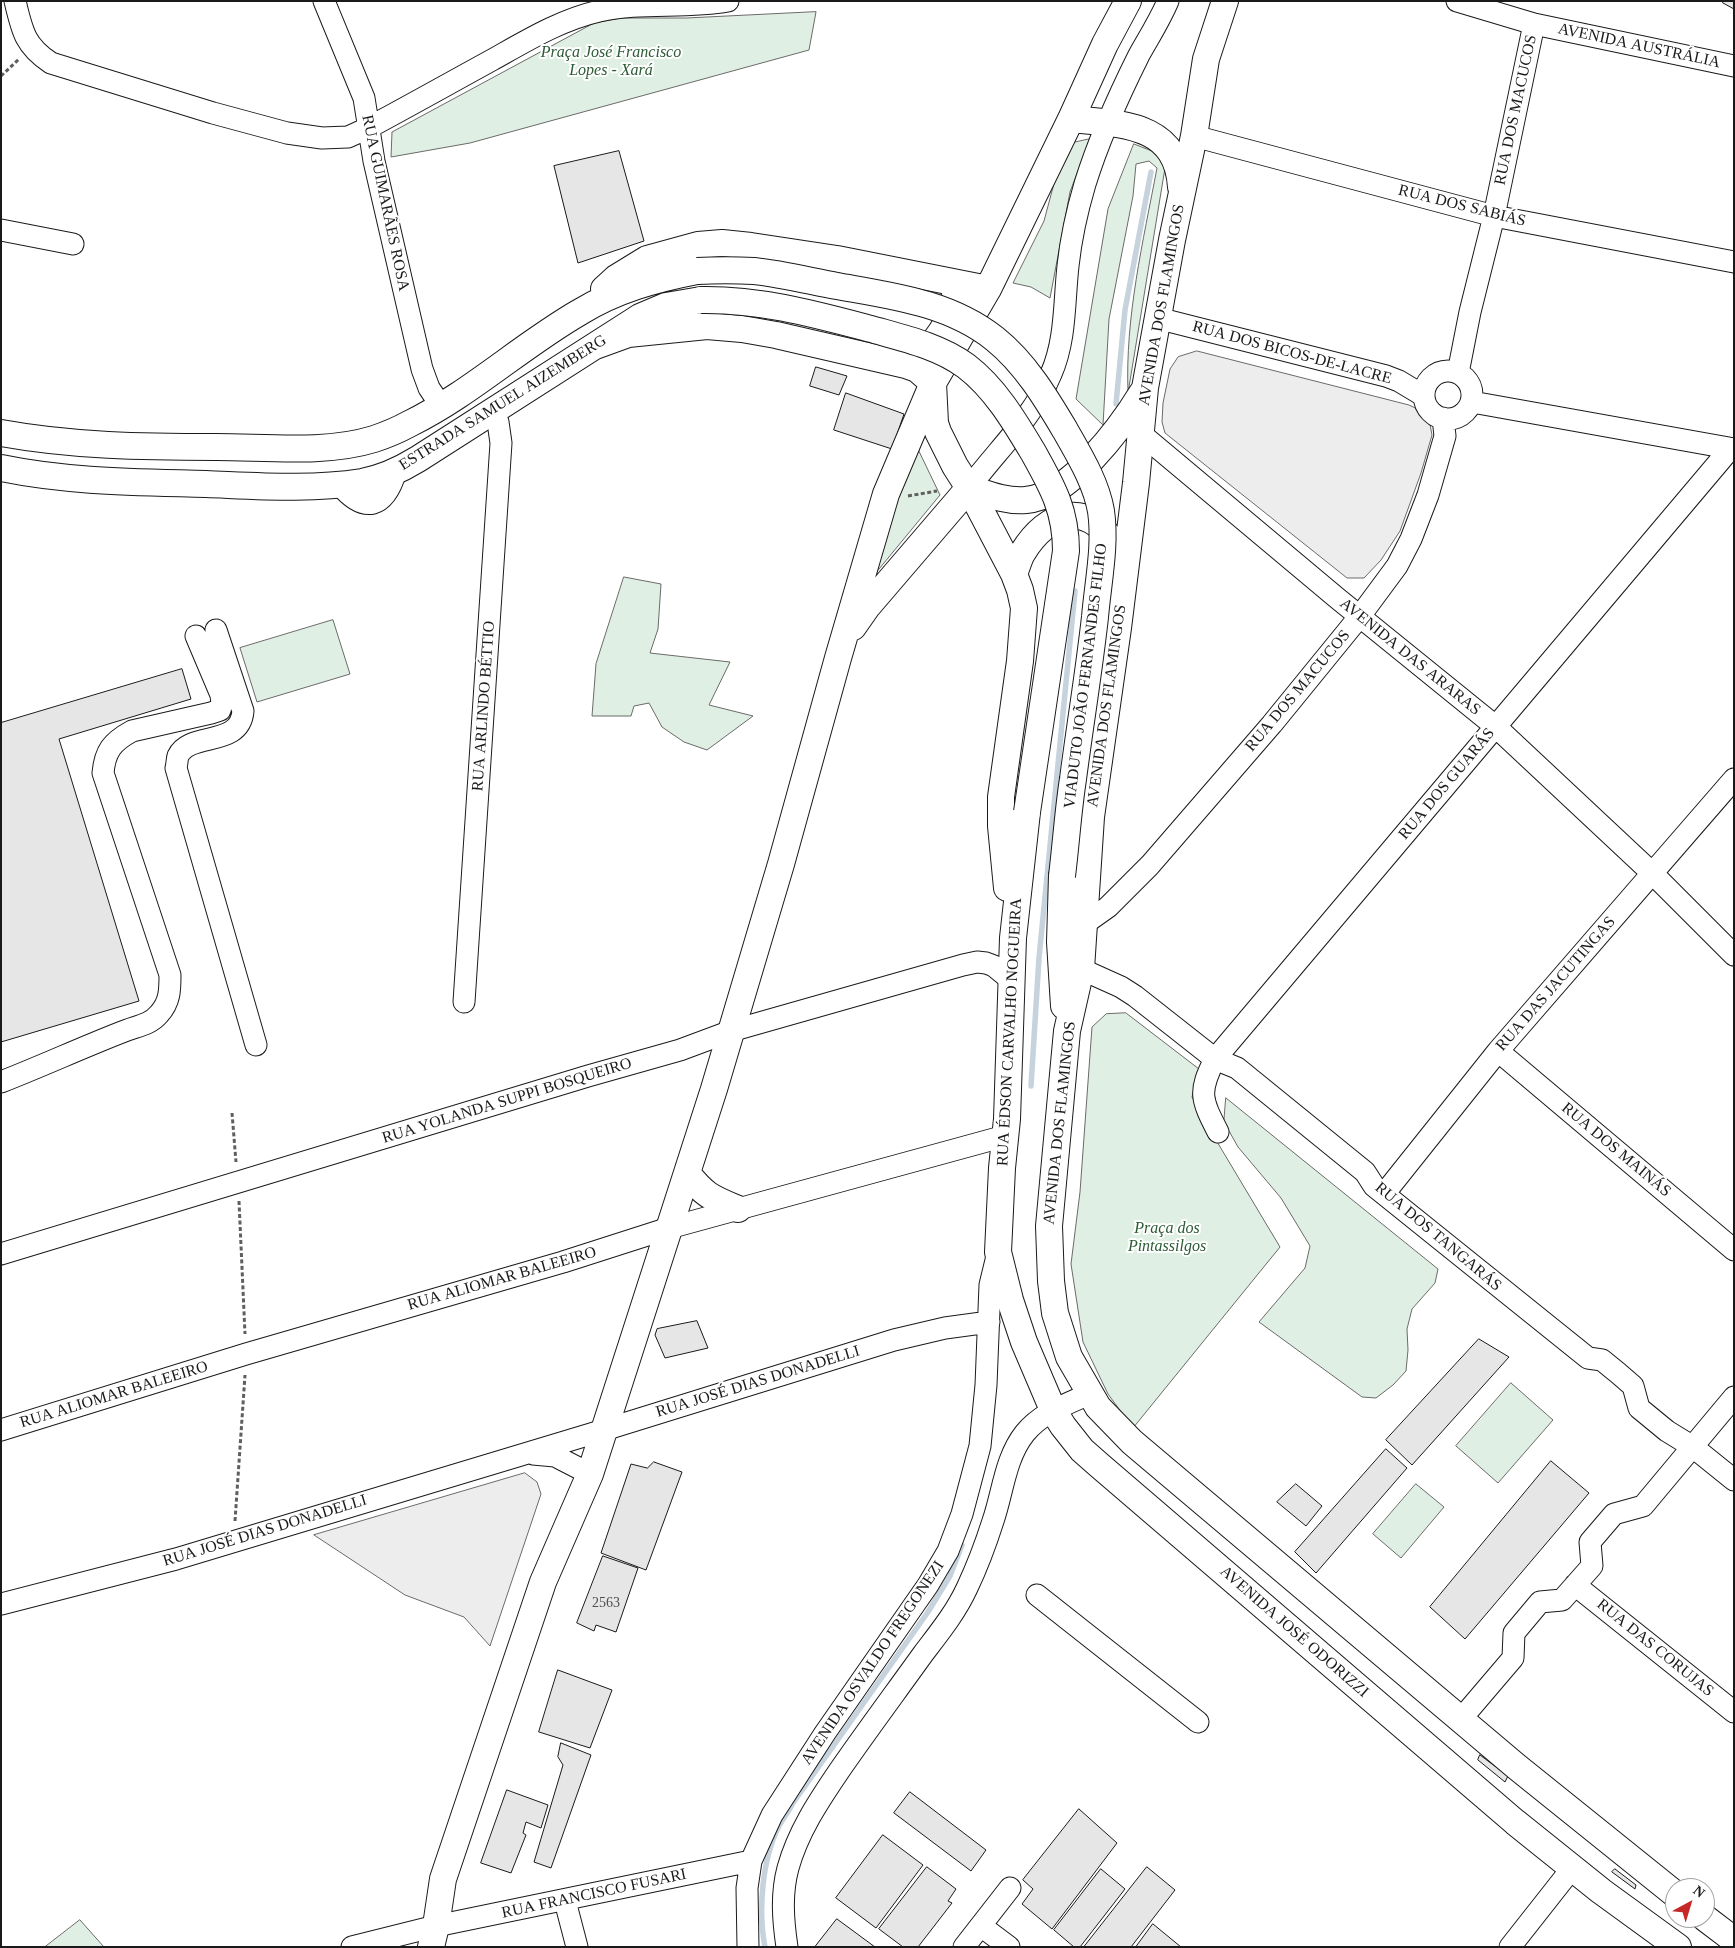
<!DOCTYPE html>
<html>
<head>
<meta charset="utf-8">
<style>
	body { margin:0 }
	#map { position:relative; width:1735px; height:1948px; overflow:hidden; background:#fff; font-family:Georgia,serif }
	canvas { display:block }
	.frame { position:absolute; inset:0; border:2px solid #1a1a1a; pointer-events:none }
	.north { position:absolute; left:1665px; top:1878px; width:50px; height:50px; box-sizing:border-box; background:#fff; border:1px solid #a3a3a3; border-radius:50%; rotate:39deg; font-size:14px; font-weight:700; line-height:20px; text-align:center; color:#1a1a1a }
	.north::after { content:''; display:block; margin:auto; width:18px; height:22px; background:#c62828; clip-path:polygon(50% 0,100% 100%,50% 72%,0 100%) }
</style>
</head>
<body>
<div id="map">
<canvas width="1735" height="1948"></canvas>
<div class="frame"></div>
<div class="north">N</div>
</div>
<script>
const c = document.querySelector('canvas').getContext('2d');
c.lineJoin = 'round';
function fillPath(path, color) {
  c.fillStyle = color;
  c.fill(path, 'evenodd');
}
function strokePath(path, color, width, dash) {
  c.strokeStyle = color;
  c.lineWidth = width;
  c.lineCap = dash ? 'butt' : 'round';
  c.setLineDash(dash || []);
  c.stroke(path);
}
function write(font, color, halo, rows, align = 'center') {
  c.font = font + ' Georgia,serif';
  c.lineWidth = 4;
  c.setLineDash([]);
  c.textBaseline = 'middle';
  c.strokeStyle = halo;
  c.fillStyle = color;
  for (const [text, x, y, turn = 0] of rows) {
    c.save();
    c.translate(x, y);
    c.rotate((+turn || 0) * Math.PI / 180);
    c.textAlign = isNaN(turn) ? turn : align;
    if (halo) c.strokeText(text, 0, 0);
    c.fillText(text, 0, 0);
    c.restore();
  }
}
const green = new Path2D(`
	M816 12 809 50 470 143 391 157 392 132 594 23 621 18H686Z
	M1090 139 1070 192 1050 298 1031 287 1013 283 1044 221 1056 176 1072 143Z
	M1134 144 1162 155 1165 168 1128 393C1125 317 1143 242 1157 168L1149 161 1136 164 1133 196 1109 319 1103 425 1076 399 1108 209Z
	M916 445 940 495 865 586Z
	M624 577 661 584 658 629 650 653 730 662 709 705 753 716 707 750 684 742 662 727 649 703 634 706 631 716H592L596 664Z
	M333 620 350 674 257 702 240 648Z
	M1126 1013 1199 1069 1192 1097 1204 1120 1280 1247 1133 1428 1108 1394 1083 1342 1071 1264 1080 1192 1092 1027 1106 1014Z
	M1226 1098 1438 1269 1435 1283 1412 1309 1407 1329 1408 1350 1406 1371 1393 1385 1376 1398 1362 1397 1259 1322 1305 1268 1310 1246 1281 1198 1238 1147 1224 1122Z
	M1511 1383 1553 1420 1498 1483 1456 1446Z
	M1416 1484 1444 1507 1401 1558 1373 1534Z
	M80 1920 104 1947H45Z`);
fillPath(green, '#e0efe3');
strokePath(green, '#6a6a6a', 1);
const parking = new Path2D(`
	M1197 351 1409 405 1428 414 1432 435 1421 473 1400 531 1381 560 1364 578H1347L1165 433 1162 422 1163 403 1170 369 1178 357Z
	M525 1473 537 1482 541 1494 490 1646 464 1617 405 1595 314 1535Z`);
fillPath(parking, '#ededed');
strokePath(parking, '#6a6a6a', 1);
strokePath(new Path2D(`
	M1116 404 1125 310 1151 172
	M1031 1086 1039 958 1075 591
	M765 1947C758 1911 762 1859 779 1826 783 1819 789 1811 793 1803L928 1612 950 1576 962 1545`), '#c6d2dc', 5.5);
const building = new Path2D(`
	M1723 1H1734V9L1723 3Z
	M619 151 644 241 578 263 554 166Z
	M816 367 847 376 839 395 810 386Z
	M846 393 904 414 892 449 834 430Z
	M182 669 191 699 59 739 139 1001 1 1042V723Z
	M697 1321 708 1348 665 1358 655 1335 657 1329Z
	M1479 1339 1509 1357 1412 1465 1386 1440Z
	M1386 1449 1407 1468 1316 1573 1295 1552Z
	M1551 1461 1589 1493 1465 1639 1430 1607Z
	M654 1462 682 1472 646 1570 601 1553 631 1464 647 1468Z
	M1296 1484 1322 1506 1306 1526 1277 1502Z
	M603 1556 638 1568 616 1632 596 1625 594 1631 577 1623Z
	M558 1670 612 1690 590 1748 539 1732Z
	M561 1743 591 1755 551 1868 534 1862 563 1765 558 1757Z
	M1480 1755 1508 1776 1505 1782 1478 1760Z
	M507 1790 548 1805 541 1828 526 1822 523 1833 526 1835 511 1873 481 1863Z
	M910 1792 986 1850 971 1871 894 1813Z
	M1079 1809 1117 1843 1052 1929 1022 1904 1033 1889 1023 1880Z
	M883 1835 923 1865 876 1928 836 1898Z
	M927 1867 956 1889 948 1901 952 1903 918 1947H903L879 1929Z
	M1147 1867 1175 1890 1131 1947H1084Z
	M1101 1869 1125 1889 1080 1947H1074L1054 1930Z
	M1615 1869 1636 1885 1635 1889 1612 1872Z
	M837 1919 875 1947H815Z
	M1153 1924 1181 1947H1136Z`);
fillPath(building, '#e6e6e6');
strokePath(building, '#1a1a1a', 1);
const minor = new Path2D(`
	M15 1C22 31 25 46 51 63L213 113 287 133 322 138 348 137 368 128C409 106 450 83 492 60 526 41 560 20 599 11 641 1 685 9 728 1
	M324 1 364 98 374 161 422 369 429 388 441 406
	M1457 1 1534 24 1734 66
	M1194 136 1494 216 1734 262
	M1 230 73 244
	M1157 318 1386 376 1399 381 1424 396
	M1424 395a24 24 0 1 1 48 0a24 24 0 1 1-48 0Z
	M1458 373 1470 312 1494 216 1534 24
	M1472 402 1734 449
	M1140 433 1337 598 1495 726 1652 873 1734 955
	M339 484C365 515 385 508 396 471
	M969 488C997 450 1033 418 1051 374 1066 340 1064 302 1068 266 1071 238 1077 211 1085 184 1099 139 1118 97 1139 55 1149 37 1160 20 1168 1
	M216 630 243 711C240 748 190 731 178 756 177 759 177 765 176 768L256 1045
	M1084 924 1108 907 1150 865 1272 724 1360 616 1397 566 1411 539 1428 495 1445 436 1443 418
	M1081 969 1121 987 1135 996 1215 1059 1237 1068 1365 1172 1374 1186 1588 1358 1602 1360 1618 1373 1633 1386 1639 1408 1667 1431 1693 1447 1734 1480
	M464 1002 501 443 498 422 493 413
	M1498 1051 1734 1250
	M1 1082C42 1066 81 1048 122 1032 135 1026 149 1026 159 1014 170 1002 170 990 170 975L103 773C105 751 112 742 132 731L211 713 220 710 222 704 221 695 196 636
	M1218 1132C1201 1099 1198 1092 1215 1059L1730 449
	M1384 1194 1498 1051 1734 779
	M1 1254 588 1076 680 1050 731 1031 963 965 977 962 986 963 994 966 1010 979
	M1 1430 246 1354 563 1262 669 1228 1005 1136
	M533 1454 555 1456 590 1474
	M1575 1585 1734 1712
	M1037 1595 1198 1722
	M1 1604 176 1559 604 1430 894 1340 945 1328 989 1322
	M1461 1719 1513 1658 1514 1633 1540 1602 1562 1600 1592 1566 1590 1542 1614 1514 1643 1506 1734 1397
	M565 1901 577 1947
	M981 1926 1009 1947
	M352 1947 436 1926 751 1861
	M748 1947 747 1888 751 1861 772 1815 825 1733 928 1585 948 1551 962 1514 980 1446 986 1385 990 1285 998 1252
	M787 1947C783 1920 781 1894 788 1868 798 1832 818 1802 839 1771 866 1732 895 1693 923 1654 939 1633 956 1612 967 1588 977 1567 986 1543 993 1521 1003 1492 1005 1458 1025 1433 1041 1413 1067 1404 1089 1394
	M964 1947 1010 1888
	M1510 1947 1573 1867`);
const major = new Path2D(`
	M1225 1 1206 59 1194 136 1172 240 1145 388 1136 483 1118 628 1091 817 1081 969 1067 1031 1049 1226 1051 1281 1055 1313 1069 1357 1098 1407 1132 1442 1517 1767 1675 1894
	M1071 119C1121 124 1177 123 1181 187
	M604 289 616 278 647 259 698 245 722 243 751 246 837 259 988 289
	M595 346 628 334 707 326 742 329 776 335 906 365 917 369 933 383 935 423 938 432 955 466 969 488 1014 574 1020 590 1024 608 1020 661 1001 797V826L1007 888
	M913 361C931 352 958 312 955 293
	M1 433C72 446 144 447 216 447 266 447 326 454 374 439 386 435 398 430 409 424 470 394 521 346 580 312 616 290 655 279 697 271
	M1 468C68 482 138 482 206 484 258 486 311 490 362 482 383 478 400 470 418 459L640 317 666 306 701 300
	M969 488C987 494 1007 502 1026 500 1070 496 1120 429 1142 393
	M1014 574C1017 567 1019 558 1023 552 1047 512 1088 499 1114 545
	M853 627 867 607 969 488
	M1027 812 1013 938 1007 1119 1002 1168 998 1252 1010 1300 1024 1342 1053 1410 1063 1426 1082 1450 1099 1465 1515 1822 1601 1891 1678 1947
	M1062 876 1060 942 1064 1006
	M687 1173C705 1196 712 1198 738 1209
	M1705 1918 1734 1940
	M431 1947 436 1926 443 1879 543 1582 590 1474 714 1089 781 864 838 658 886 494 933 383 988 289 1071 119 1105 44 1128 1`);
strokePath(minor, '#1a1a1a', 23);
strokePath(major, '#1a1a1a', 28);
strokePath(new Path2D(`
	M1 76 19 59
	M908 496 937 491
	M232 1113 236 1162
	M239 1201 245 1334
	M235 1521 245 1375`), '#5f5f5f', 3, [4, 2.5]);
strokePath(minor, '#fff', 21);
strokePath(major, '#fff', 26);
const majorBridge = new Path2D(`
	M697 271C716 270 735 270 754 271 782 274 810 281 837 286 893 296 950 303 995 339 1025 363 1046 398 1065 430 1079 455 1096 482 1101 511 1106 545 1098 582 1095 617 1089 671 1080 725 1073 779 1068 811 1066 844 1062 876
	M701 300C760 299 814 314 871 329 903 338 939 346 966 366 995 388 1015 422 1033 452 1052 486 1066 510 1066 551L1027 812`);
strokePath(majorBridge, '#1a1a1a', 28, []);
strokePath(majorBridge, '#fff', 26);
write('14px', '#4d4d4d', null, [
	["2563",606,1603]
]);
write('16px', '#1a1a1a', '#fff', [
	["AVENIDA AUSTRÁLIA",1639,46,12],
	["RUA DOS MACUCOS",1516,110,-78],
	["RUA GUIMARÃES ROSA",385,203,78],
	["RUA DOS SABIÁS",1462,206,14],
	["AVENIDA DOS FLAMINGOS",1162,305,-80],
	["RUA DOS BICOS-DE-LACRE",1292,353,15],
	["ESTRADA SAMUEL AIZEMBERG",503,403,-32],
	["AVENIDA DAS ARARAS",1410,657,39],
	["VIADUTO JOÃO FERNANDES FILHO",1086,676,-83],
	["RUA DOS MACUCOS",1298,691,-50],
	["RUA ARLINDO BÉTTIO",484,706,-86],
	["AVENIDA DOS FLAMINGOS",1107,706,-82],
	["RUA DOS GUARÁS",1447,784,-50],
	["RUA DAS JACUTINGAS",1556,984,-49],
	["RUA ÉDSON CARVALHO NOGUEIRA",1010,1032,-87],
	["RUA YOLANDA SUPPI BOSQUEIRO",507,1101,-17],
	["AVENIDA DOS FLAMINGOS",1060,1123,-84],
	["RUA DOS MAINÁS",1616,1150,40],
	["RUA DOS TANGARÁS",1438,1237,40],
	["RUA ALIOMAR BALEEIRO",502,1279,-16],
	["RUA JOSÉ DIAS DONADELLI",758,1382,-17],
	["RUA ALIOMAR BALEEIRO",114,1395,-17],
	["RUA JOSÉ DIAS DONADELLI",265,1531,-17],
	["AVENIDA JOSÉ ODORIZZI",1294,1632,41],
	["RUA DAS CORUJAS",1655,1648,39],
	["AVENIDA OSVALDO FREGONEZI",873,1663,-56],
	["RUA FRANCISCO FUSARI",594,1894,-12]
]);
write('italic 16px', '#2b5a34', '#fff', [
	["Praça José Francisco",611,53],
	["Lopes - Xará",611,71],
	["Praça dos",1167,1229],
	["Pintassilgos",1167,1247]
]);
</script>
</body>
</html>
